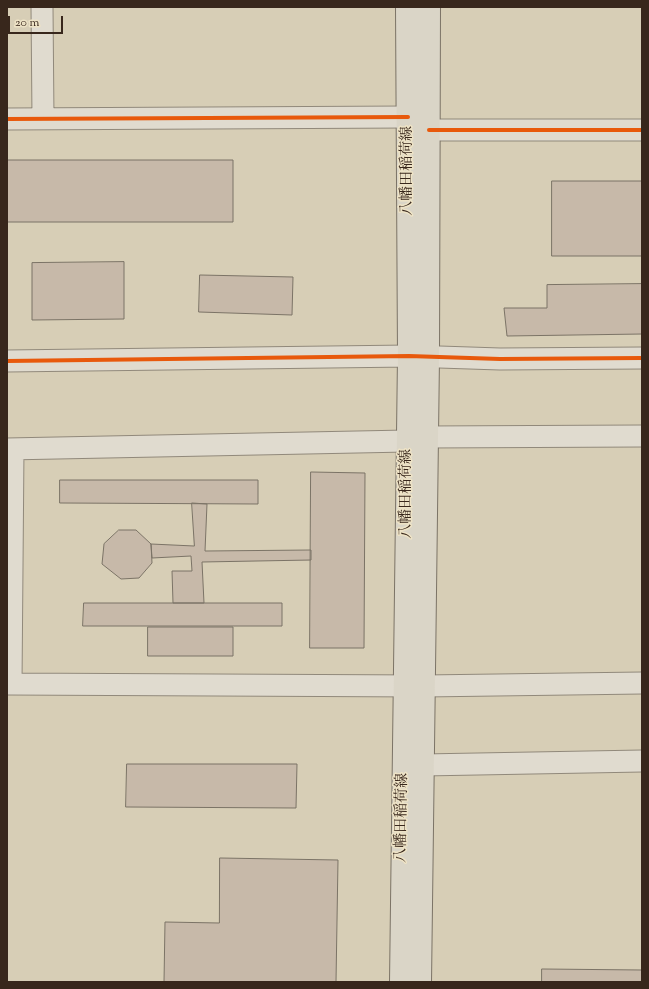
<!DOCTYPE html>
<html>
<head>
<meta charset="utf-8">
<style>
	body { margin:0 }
	#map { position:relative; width:649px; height:989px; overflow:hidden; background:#d7ceb6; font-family:"Sorts Mill Goudy",serif }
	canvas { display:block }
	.frame { position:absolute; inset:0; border:8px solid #38271c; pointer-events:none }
	.scale { position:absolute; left:8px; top:16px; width:55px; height:18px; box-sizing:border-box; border:2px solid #38271c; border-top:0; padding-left:5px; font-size:12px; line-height:14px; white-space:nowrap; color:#38271c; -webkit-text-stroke:3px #eee3c6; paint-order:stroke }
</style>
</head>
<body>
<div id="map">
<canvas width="649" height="989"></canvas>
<div class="frame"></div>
<div class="scale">20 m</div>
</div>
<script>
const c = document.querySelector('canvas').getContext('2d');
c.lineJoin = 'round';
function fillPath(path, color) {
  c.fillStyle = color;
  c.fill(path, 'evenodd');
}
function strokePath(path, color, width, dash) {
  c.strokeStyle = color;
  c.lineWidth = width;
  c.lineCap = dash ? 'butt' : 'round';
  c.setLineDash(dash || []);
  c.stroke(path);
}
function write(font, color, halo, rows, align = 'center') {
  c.font = font + ' "Sorts Mill Goudy","Noto Serif JP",serif';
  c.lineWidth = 3;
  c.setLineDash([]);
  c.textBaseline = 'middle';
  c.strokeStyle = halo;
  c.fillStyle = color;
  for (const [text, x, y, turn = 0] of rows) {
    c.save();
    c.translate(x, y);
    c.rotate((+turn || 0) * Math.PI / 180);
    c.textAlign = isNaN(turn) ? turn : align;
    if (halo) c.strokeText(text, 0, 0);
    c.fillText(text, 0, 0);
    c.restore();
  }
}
const building = new Path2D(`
	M7 160H233V222H7Z
	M552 181H642V256H552Z
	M124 262V319L32 320V263Z
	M200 275 293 277 292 315 199 312Z
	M642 284V334L507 336 504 308H547V285Z
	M311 472 365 473 364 648H310Z
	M60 480H258V504L60 503Z
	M192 503 207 504 205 551 311 550V560L202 562 204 603H173L172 571H192L191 556 152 558 151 544 194 546Z
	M119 530H136L151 544 152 563 139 578 121 579 102 564 104 544Z
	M84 603H282V626H83Z
	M148 627H233V656H148Z
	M127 764H297L296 808 126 807Z
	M220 858 338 860 336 982H164L165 922 219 923Z
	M542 969 642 970V982H542Z`);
fillPath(building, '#c7b9a9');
strokePath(building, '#7b7366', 1);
const minor = new Path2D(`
	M42 7 43 119
	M7 119 408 117
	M429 130H642
	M7 361 409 356 500 359 642 358
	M426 437 642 436
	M7 449 407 441
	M7 684 424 686 642 683
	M11 684 13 449
	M423 765 642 761`);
const major = new Path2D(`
	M401 982 409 356 407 7
	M420 982 428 357 429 7`);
strokePath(minor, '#91897b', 23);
strokePath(major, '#7b7366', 24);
strokePath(minor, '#e0dbcf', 21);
strokePath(major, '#dad5c7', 22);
strokePath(new Path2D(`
	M7 119 408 117
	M429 130H642
	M7 361 409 356 500 359 642 358`), '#e8590c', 4);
write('15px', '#38271c', '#eee3c6', [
	["八幡田稲荷線",408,171,-90],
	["八幡田稲荷線",407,494,-90],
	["八幡田稲荷線",403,818,-89]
]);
</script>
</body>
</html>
